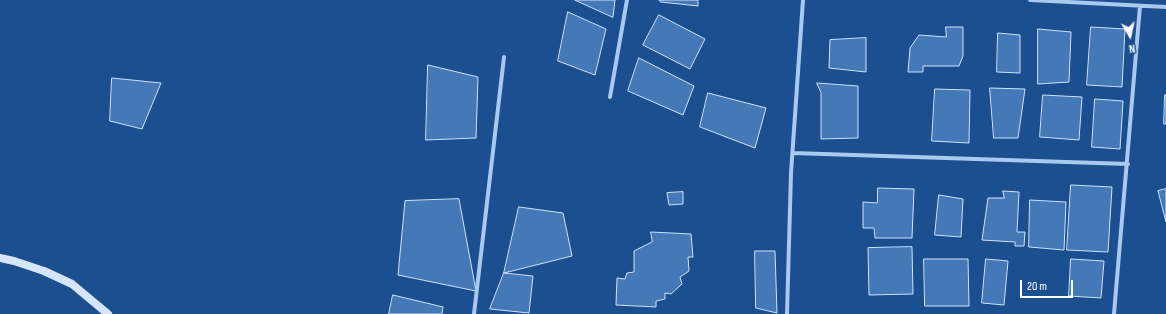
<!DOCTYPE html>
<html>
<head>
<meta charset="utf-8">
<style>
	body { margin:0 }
	#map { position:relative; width:1166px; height:314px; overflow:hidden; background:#1b4f8f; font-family:"Sofia Sans Condensed",sans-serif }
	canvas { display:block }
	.north { position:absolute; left:1110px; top:16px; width:40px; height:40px; -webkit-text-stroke:3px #1b4f8f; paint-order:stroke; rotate:171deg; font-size:11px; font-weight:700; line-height:16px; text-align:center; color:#fff }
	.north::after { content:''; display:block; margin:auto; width:14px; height:18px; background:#fff; clip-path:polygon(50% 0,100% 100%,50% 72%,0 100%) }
	.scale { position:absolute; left:1020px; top:280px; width:53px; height:18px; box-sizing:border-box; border:2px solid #fff; border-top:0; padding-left:5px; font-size:12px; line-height:14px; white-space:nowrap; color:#fff; -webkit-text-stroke:3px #1b4f8f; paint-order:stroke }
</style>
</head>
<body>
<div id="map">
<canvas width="1166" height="314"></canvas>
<div class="north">N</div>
<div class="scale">20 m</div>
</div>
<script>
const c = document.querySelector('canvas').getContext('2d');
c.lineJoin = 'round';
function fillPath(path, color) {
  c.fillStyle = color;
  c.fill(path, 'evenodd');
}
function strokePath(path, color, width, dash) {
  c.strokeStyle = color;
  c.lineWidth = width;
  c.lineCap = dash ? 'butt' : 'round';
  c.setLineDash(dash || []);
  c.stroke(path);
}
const building = new Path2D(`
	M575 0H615L613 17Z
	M659 0H698V6L661 2Z
	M568 12 606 29 595 75 558 61Z
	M659 15 705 39 690 69 643 45Z
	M946 27H963V56L959 66H923V72H908L910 48 919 35 946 37Z
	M1091 27 1125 29 1122 87 1087 85Z
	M1038 29 1071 32 1069 82 1038 84Z
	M998 33 1020 35V73L997 72Z
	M866 38V72L829 68 830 40Z
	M639 58 694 86 683 115 628 91Z
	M428 65 478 77 476 138 426 140Z
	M112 78 161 83 142 129 110 121Z
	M817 83 858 86V138L821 139V93Z
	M990 88 1025 89 1018 138H994Z
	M935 89 970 90 969 143 932 141Z
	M708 93 766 108 755 148 700 127Z
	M1043 95 1082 97 1079 140 1040 137Z
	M1165 95H1166V124H1164Z
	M1095 99 1123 101 1120 149 1092 147Z
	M1071 185 1112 187 1108 252 1067 250Z
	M878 188 914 189 912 238H875L874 228H863V202L877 203Z
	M1166 189V222L1158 191Z
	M1003 191 1019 192 1017 232H1025L1024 246H1015V242L982 240 988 198H1004Z
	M683 192V204L669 205 667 193Z
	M939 195 963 199 961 237 935 235Z
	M459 199 476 291 398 275 405 201Z
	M1030 200 1066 202 1064 250 1029 247Z
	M519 207 563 213 572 256 504 273Z
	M651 232 691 234 693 257H688L689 271 680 277 682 284 671 294 665 293V299L656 301V307L616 305 617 278 625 279 627 273 634 272V251L652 242Z
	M912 247 913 294 869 295 868 248Z
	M755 251H775L777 313 756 308Z
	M924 259H968L969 306H925Z
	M986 259 1008 261 1004 305 982 303Z
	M1071 259 1104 261 1101 298 1069 296Z
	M504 273 533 276 529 313 490 309Z
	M393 295 443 307 442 314H389Z`);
fillPath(building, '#4478b7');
strokePath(building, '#cfe3fa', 1);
strokePath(new Path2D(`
	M1030 0 1166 7
	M610 97 627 0
	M793 153 1128 164
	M474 314 504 57
	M787 314 791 173 803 0
	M1114 314 1140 6`), '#a9c9ee', 4);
strokePath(new Path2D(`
	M0 258 14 261 44 271 72 284 108 314`), '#d6e6fa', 8);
</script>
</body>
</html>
